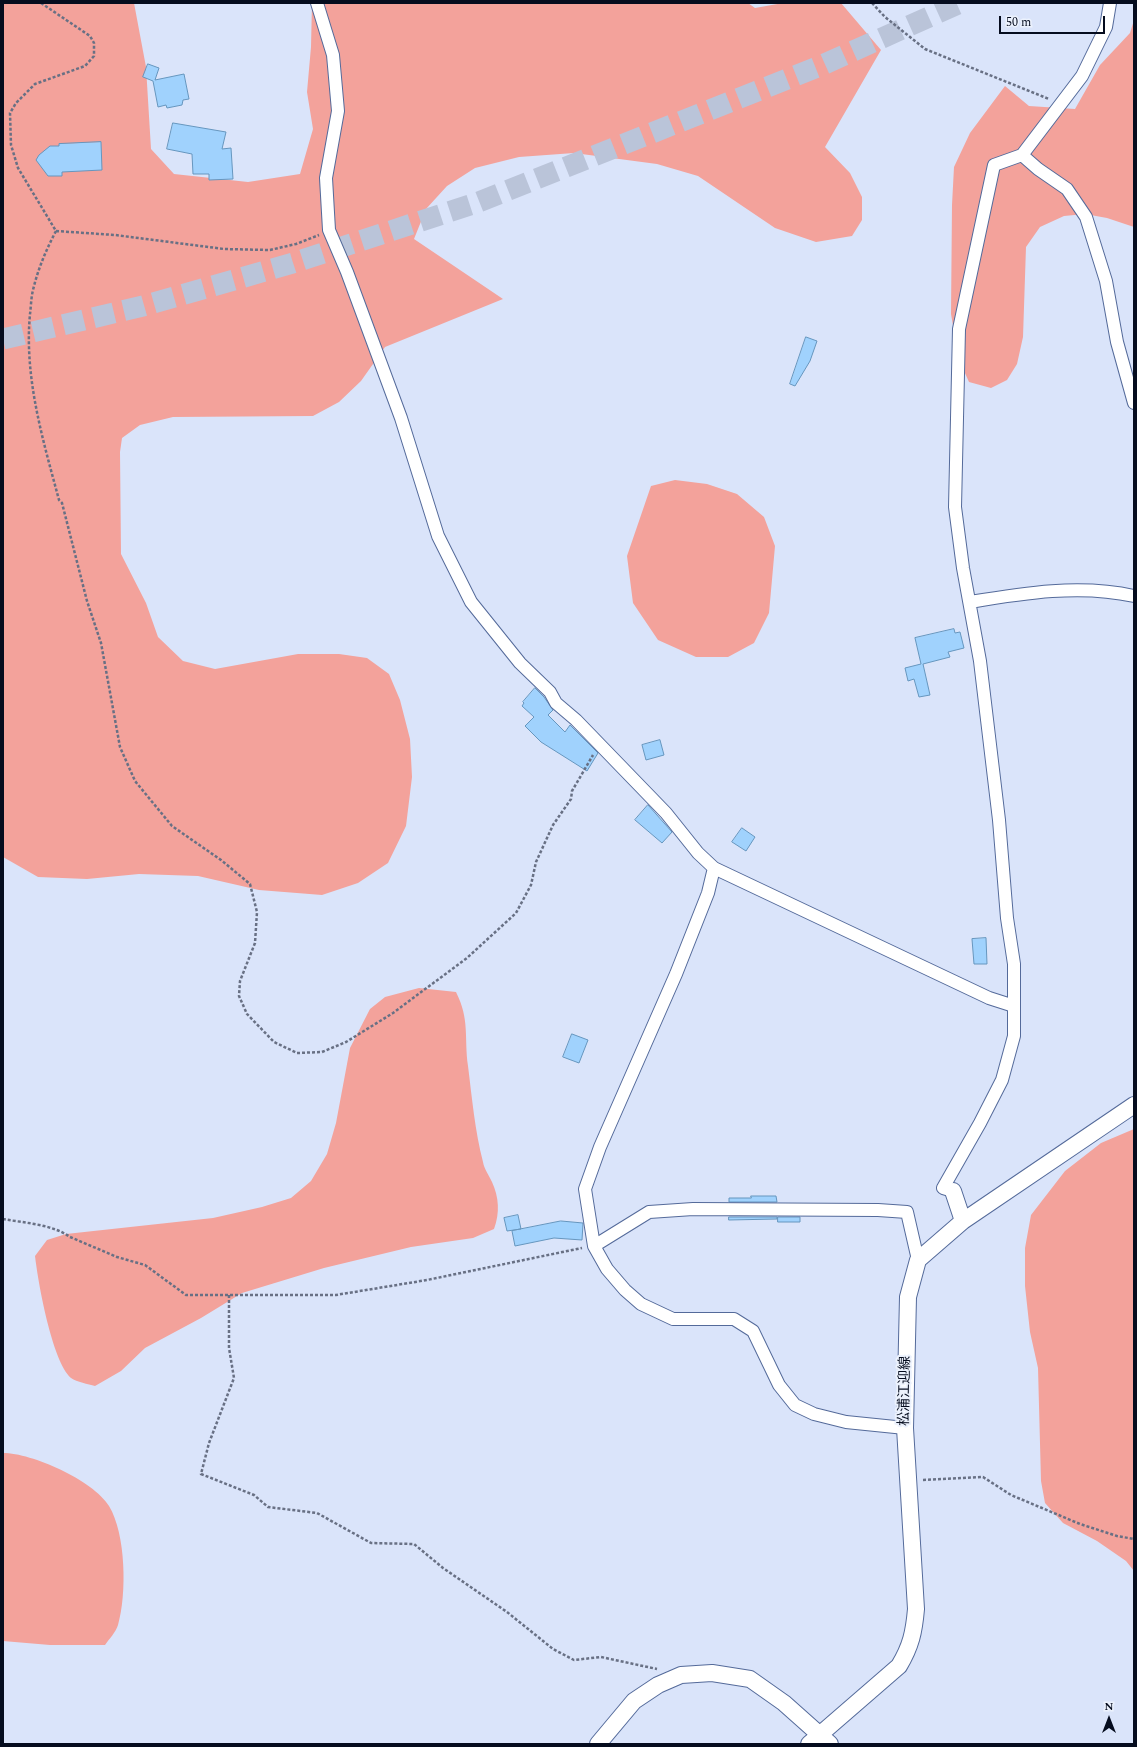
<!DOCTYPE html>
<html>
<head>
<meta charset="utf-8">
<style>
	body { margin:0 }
	#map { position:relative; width:1137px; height:1747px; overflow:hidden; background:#dae4fa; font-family:Spectral,serif }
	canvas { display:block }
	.frame { position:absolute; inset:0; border:4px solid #050c1e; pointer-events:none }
	.north { position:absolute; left:1089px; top:1699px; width:40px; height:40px; -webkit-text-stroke:3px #ecf2fd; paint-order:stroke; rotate:0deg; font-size:11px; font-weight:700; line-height:16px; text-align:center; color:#050c1e }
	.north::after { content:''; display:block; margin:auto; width:14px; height:18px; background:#050c1e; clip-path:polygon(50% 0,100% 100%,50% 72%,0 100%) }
	.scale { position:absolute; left:999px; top:16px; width:106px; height:18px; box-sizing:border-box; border:2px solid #050c1e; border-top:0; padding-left:5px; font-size:12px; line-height:14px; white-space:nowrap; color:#050c1e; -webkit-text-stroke:3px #ecf2fd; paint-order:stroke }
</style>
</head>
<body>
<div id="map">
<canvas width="1137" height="1747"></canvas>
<div class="frame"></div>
<div class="north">N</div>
<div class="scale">50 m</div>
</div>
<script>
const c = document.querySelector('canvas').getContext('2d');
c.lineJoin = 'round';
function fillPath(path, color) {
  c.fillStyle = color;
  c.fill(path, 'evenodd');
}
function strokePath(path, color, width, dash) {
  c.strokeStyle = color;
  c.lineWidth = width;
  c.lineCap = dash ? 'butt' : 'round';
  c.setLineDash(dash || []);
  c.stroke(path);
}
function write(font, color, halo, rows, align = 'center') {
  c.font = font + ' Spectral,"Noto Sans JP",serif';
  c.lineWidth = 4;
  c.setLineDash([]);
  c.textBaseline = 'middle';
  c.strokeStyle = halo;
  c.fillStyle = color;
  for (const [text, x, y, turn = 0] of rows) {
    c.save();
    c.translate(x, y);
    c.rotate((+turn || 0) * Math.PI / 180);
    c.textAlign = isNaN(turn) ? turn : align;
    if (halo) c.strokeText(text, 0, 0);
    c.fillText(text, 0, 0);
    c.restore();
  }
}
fillPath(new Path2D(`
	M3 3H134L146 67 151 149 174 174 248 182 300 174 313 129 307 92 311 47 312 3H748L755 8 783 3H841L881 50 825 147 850 173 862 197V220L852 236 816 242 775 228 698 176 657 164 574 153 519 157 475 168 447 186 426 209 414 239 503 299 385 347 361 381 339 402 313 416 173 417 140 425 122 438 120 452 121 554 146 603 158 637 183 661 215 669 298 654H339L367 658 389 674 400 700 410 739 412 777 406 826 388 863 358 883 322 895 259 890 198 876 139 874 87 879 38 877 3 857Z
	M1134 20V227L1107 218 1085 214 1064 216 1040 227 1026 247 1023 337 1017 364 1007 380 991 388 969 382 959 360 951 314 952 205 954 167 970 133 1005 86 1029 106 1075 109 1100 65 1130 33Z
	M675 480 707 484 737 494 764 517 775 546 769 613 754 643 728 657H696L658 640 633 603 627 556 651 486Z
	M419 988 456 992C470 1020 464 1037 468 1066 472 1098 475 1131 483 1162 484 1169 489 1175 492 1182 499 1197 500 1213 494 1229L473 1238 411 1247 324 1268 242 1293 201 1318 145 1348 121 1371 95 1386C88 1384 77 1382 71 1378 52 1361 38 1282 35 1256L47 1240 66 1234 213 1218 262 1207 291 1198 311 1181 327 1154 336 1123 350 1048 370 1009 385 997Z
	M1134 1129V1571L1126 1561 1097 1541 1063 1523 1045 1503 1041 1481 1038 1368 1030 1332 1025 1286V1248L1031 1215 1065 1171 1101 1143Z
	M3 1453C32 1453 93 1480 109 1506 126 1534 127 1594 118 1625 116 1632 109 1639 105 1645H50L3 1641Z`), '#f3a29b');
const building = new Path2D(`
	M148 64 159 68 155 80 184 74 189 99 183 100 182 105 167 108 166 105 158 107 153 81 143 77Z
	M173 123 226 132 222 149 231 148 233 179 209 180V174H193L192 154 167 149Z
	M101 142 102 170 62 172V176H48L36 160 39 155 50 146H59V144Z
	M806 337 817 341 810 361 795 386 790 384Z
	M954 629 955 633 960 632 964 648 948 652 950 657 923 664 930 695 919 697 914 679 908 681 905 668 921 664 915 638Z
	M535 688 544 697 553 710 548 715 565 732 570 725 598 753 587 771 541 742 525 726 534 717 522 706 524 703 523 702Z
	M660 740 664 755 646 760 642 745Z
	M648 805 672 832 662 843 635 820Z
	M742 828 755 837 746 851 732 842Z
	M986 938 987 964H974L972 939Z
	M572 1034 588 1040 579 1063 563 1057Z
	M751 1196H776L777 1202H729V1198H751Z
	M518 1215 521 1229 507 1231 504 1218Z
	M729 1217H777V1219L729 1220Z
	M778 1217H800V1222H778Z
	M561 1221 583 1223 582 1240 554 1238 515 1246 512 1231Z`);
fillPath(building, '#a0d2fd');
strokePath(building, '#6696be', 1);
strokePath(new Path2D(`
	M3 339 143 306 293 263 476 203 820 66 960 3`), '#bac4d9', 21, [21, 10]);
const street = new Path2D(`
	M317 3 333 55 338 111 326 178 329 230 347 272 401 418 438 536 471 602 520 663 550 692 556 703 576 720 666 813 698 853 714 868 989 998 1014 1006
	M1022 155 1038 169 1067 189 1086 217 1106 281 1117 342 1134 403
	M970 602C1024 593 1080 584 1134 596
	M714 868 708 893 676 974 600 1147 585 1189 594 1246 607 1269 625 1290 641 1304 673 1319H734L753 1331 779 1385 795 1405 814 1414 846 1422 905 1428
	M953 1191 943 1188 980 1123 1002 1080 1014 1036V964L1007 918 999 820 980 661 963 568 955 507 959 329 994 165 1022 155 1082 76 1106 27 1110 3
	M594 1246 649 1212 693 1209 878 1210 907 1212 918 1260`);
const secondary = new Path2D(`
	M953 1191 963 1221
	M598 1744 634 1701 658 1685 681 1675 712 1673 750 1679 784 1703 830 1744
	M809 1744 899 1666C911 1646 914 1632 916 1609L905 1428 908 1297 918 1260 963 1221 1134 1105`);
strokePath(street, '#546a9a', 14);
strokePath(secondary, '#546a9a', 18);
strokePath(new Path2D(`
	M41 3 90 36 94 43V56L85 66 35 84 16 103 10 113 11 145 18 168 56 231
	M872 3 885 17 925 49 1049 99
	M56 231C46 250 38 269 33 290 31 298 31 307 30 314 24 378 43 440 59 500L62 503 87 601 101 643 120 747 135 781 172 826 221 860 250 884 257 912 255 943 240 981 239 996 247 1014 274 1042 297 1053 322 1052 346 1042 393 1013 467 958 516 913 531 885 536 862 553 825 571 799 572 791 593 755
	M56 231 115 235 224 249 270 250 296 244 319 235
	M3 1219C24 1223 52 1224 70 1237L117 1257 145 1265 186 1295H336L427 1280 582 1248
	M229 1295V1348L234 1378 209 1443 201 1474 254 1495 268 1507 317 1513 371 1543 414 1544 443 1568 507 1612 553 1649 574 1660 601 1657 657 1669
	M923 1480 983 1477 1011 1495 1080 1524 1117 1536 1134 1539`), '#687084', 2.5, [3, 2]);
strokePath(street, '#fff', 12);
strokePath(secondary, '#fff', 16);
write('14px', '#050c1e', '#ecf2fd', [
	["松浦江迎線",906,1391,-89]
]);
</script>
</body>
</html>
